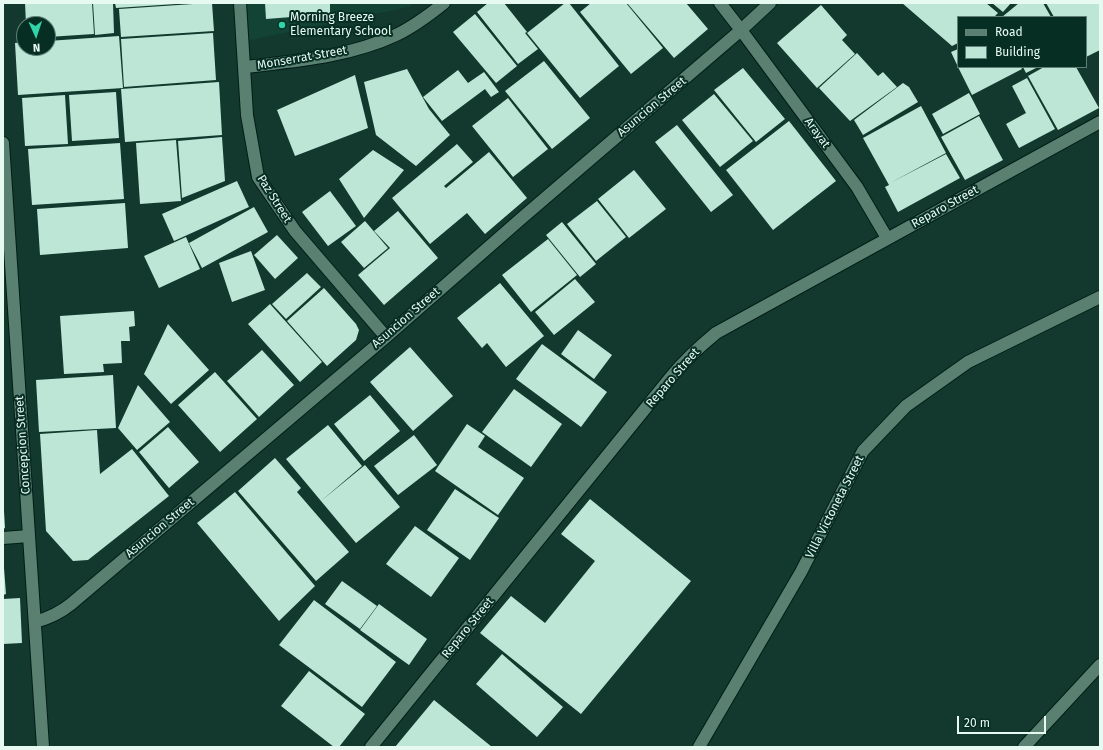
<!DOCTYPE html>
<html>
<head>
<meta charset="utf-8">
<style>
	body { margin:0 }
	#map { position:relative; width:1103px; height:750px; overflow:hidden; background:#13382d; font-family:"Fira Sans",sans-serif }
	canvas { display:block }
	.frame { position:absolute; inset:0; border:4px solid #e6faf2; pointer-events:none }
	.legend { position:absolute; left:957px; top:16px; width:130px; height:52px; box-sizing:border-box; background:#072e23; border:1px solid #608076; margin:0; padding:5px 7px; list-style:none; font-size:12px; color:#e6faf2 }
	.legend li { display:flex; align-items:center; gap:8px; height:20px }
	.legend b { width:20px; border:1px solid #608076 }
	.north { position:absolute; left:16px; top:16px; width:40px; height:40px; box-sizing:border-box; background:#072e23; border:1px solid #608076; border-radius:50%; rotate:177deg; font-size:11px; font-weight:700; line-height:16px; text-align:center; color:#e6faf2 }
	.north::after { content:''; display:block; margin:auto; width:14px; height:18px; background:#31d4a9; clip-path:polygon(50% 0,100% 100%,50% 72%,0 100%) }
	.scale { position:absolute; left:957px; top:716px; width:89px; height:18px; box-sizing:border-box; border:2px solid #e6faf2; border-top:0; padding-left:5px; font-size:12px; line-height:14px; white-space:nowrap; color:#e6faf2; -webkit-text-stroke:3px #072e23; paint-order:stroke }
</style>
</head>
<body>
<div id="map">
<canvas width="1103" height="750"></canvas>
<div class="frame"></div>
<ul class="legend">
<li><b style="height:5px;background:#5a8072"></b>Road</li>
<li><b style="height:11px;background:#bde6d7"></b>Building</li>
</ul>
<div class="north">N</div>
<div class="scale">20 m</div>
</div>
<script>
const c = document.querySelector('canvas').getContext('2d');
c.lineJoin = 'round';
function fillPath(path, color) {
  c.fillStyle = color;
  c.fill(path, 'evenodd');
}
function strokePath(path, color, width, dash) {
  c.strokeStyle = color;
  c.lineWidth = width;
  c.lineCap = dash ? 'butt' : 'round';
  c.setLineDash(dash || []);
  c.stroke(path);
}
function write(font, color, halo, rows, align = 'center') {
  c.font = font + ' "Fira Sans",sans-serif';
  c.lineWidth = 4;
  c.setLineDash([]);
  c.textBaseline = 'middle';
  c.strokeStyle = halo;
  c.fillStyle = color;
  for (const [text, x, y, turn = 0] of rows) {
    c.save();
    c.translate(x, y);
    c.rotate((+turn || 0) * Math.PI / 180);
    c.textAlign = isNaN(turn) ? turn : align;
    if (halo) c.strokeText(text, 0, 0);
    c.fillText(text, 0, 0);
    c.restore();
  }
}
fillPath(new Path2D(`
	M239 3H414L409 7 241 42Z`), '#124334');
fillPath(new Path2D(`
	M25 3H92L94 34 48 37V24H26Z
	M93 3H113L114 33 95 35Z
	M115 3H176V4L116 8Z
	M208 3H212L214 31 121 37 119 9Z
	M265 3H330V14L266 19Z
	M488 3H504L527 32 525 33 538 49 518 64 477 12Z
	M565 3H569L619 66 580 98 527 33Z
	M591 3H626L663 48 631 74 580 12Z
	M627 3H686L708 29 674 58Z
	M902 3H986L998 13 994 17H958V43L952 46Z
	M992 3H1011L1003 12Z
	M1019 3H1043L1051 17H1002Z
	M1046 3H1100V50L1086 57V17H1054Z
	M821 5 847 35 842 40 855 54 817 88 777 43Z
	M475 14 517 66 496 83 453 32Z
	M213 33 216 80 124 87 121 39Z
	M119 36 123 88 18 95 15 43 24 42V48H48V41Z
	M958 49V67L951 52Z
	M857 53 878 76 883 72 897 87 850 121 819 88Z
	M544 61 590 118 552 149 505 91Z
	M958 67H1021L1022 69 972 95Z
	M1023 67H1038L1026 73Z
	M1044 67H1076L1099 108 1058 130 1028 76Z
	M743 68 785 119 756 142 714 90Z
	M407 69 429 109 450 135 416 166 376 135 364 82Z
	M458 70 468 83 484 72 499 92 491 97 485 89 442 121 423 97Z
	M355 75 368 128 295 156 277 110Z
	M1027 78 1055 129 1019 148 1006 124 1026 113 1012 86Z
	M219 82 222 135 125 142 121 89Z
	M903 83 909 87 918 102 863 135 854 120Z
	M116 92 119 138 72 141 69 95Z
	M969 93 980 114 943 134 932 114Z
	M714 94 753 141 720 167 682 120Z
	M65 95 68 144 25 146 22 98Z
	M508 98 548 149 513 177 472 126Z
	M921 106 946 153 890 183 946 154 960 178 898 212 885 187 889 185 863 138Z
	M979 116 1003 160 965 180 941 137Z
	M789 121 836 181 773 230 726 170Z
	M677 125 733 195 711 212 655 142Z
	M222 137 225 181 182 198 178 141Z
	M176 140 181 201 140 204 136 143Z
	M120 143 124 199 32 205 28 149Z
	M457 144 473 162 444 186 446 188 489 152 527 198 485 234 467 213 430 244 392 198Z
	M373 150 404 170 364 218 339 179Z
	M634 170 666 209 629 238 598 199Z
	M237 181 249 207 174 241 162 214Z
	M330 191 356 226 328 246 302 212Z
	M597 201 626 237 596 261 567 224Z
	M125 203 128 248 40 255 37 209Z
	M254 207 268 232 202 268 189 243Z
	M398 211 438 258 384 305 358 275 390 248 374 231Z
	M365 221 388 248 364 268 341 242Z
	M562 222 596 264 580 277 546 235Z
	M277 235 298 258 275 279 254 255Z
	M186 237 200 269 159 288 144 256Z
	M548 239 577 275 531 312 502 275Z
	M251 251 265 290 232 302 219 263Z
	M307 273 321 287 286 319 272 304Z
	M575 279 595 302 554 335 535 312Z
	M500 283 544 336 506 367 487 343 482 348 457 318Z
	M324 288 356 324 359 330 356 340 327 366 287 321Z
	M270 304 322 362 300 382 248 324Z
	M134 311 135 326 129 327 130 341H121L122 363 103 364 104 372 64 374 60 316Z
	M168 324 209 370 171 404 144 374Z
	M578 330 612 355 594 379 561 354Z
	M542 344 607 392 581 427 516 379Z
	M410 347 453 396 413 431 370 382Z
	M262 350 294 385 259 417 227 381Z
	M215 372 257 419 220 452 178 405Z
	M113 375 116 428 39 432 36 380Z
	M138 385 170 422 137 450 118 428Z
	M514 389 562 424 531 467 482 432Z
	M370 395 400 431 364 461 334 424Z
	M467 424 485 436 478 447 524 478 498 515 435 471Z
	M328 425 362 466 321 501 286 459Z
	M168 427 199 462 169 488 139 452Z
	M97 430 100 474 132 449 169 496 88 560 73 561 46 531 40 434Z
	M414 435 437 465 398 495 374 466Z
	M275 458 301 488 297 492 349 552 316 581 238 491Z
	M365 465 400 507 356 543 321 501Z
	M455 489 499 518 470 560 427 530Z
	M235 492 315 586 279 621 197 523Z
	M590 499 691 581 581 714 480 633 511 596 545 623 595 561 561 534Z
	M3 511H4L5 528 3 529Z
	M415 526 459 558 431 597 386 564Z
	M3 568H4L6 594 3 595Z
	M342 581 377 606 360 629 325 604Z
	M20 598 22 643 3 644V599Z
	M314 600 396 662 362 707 279 645Z
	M379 604 427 639 409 665 360 630Z
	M502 654 563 707 537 737 476 684Z
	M309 671 365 714 339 747H334L281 706Z
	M434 700 492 747H395Z`), '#bde6d7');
const lane = new Path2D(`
	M720 3 741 30`);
const street = new Path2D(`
	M240 3 247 115 258 177 295 231 386 337
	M741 30 857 187 887 238
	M245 67C295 61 349 57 396 35 413 27 429 15 444 3
	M3 143 43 747
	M3 538 29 536
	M35 622C49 618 60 613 71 604L386 337 523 217 741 30 770 3
	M371 747 670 378C684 361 699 347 716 333L1100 122
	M699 747 801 572 863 451 906 406 968 362 1100 297
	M1024 747 1100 665`);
strokePath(lane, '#021e16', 14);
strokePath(street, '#021e16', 14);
strokePath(lane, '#5a8072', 12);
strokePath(street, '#5a8072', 12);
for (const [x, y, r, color] of [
	[282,25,4,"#31d4a9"]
]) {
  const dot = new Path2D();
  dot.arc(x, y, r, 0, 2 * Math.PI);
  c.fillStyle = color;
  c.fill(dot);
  strokePath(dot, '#072e23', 1.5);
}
write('12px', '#e6faf2', '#072e23', [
	["Morning Breeze",290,18],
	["Elementary School",290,32]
], 'left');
write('12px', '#e6faf2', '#072e23', [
	["Monserrat Street",302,58,-10],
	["Asuncion Street",652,107,-40],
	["Arayat",817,133,54],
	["Paz Street",274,199,58],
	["Reparo Street",945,207,-29],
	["Asuncion Street",406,318,-41],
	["Reparo Street",673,378,-49],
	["Concepcion Street",23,445,-94],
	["Villa Victoneta Street",835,507,-63],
	["Asuncion Street",160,528,-40],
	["Reparo Street",468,628,-51]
]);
</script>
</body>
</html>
